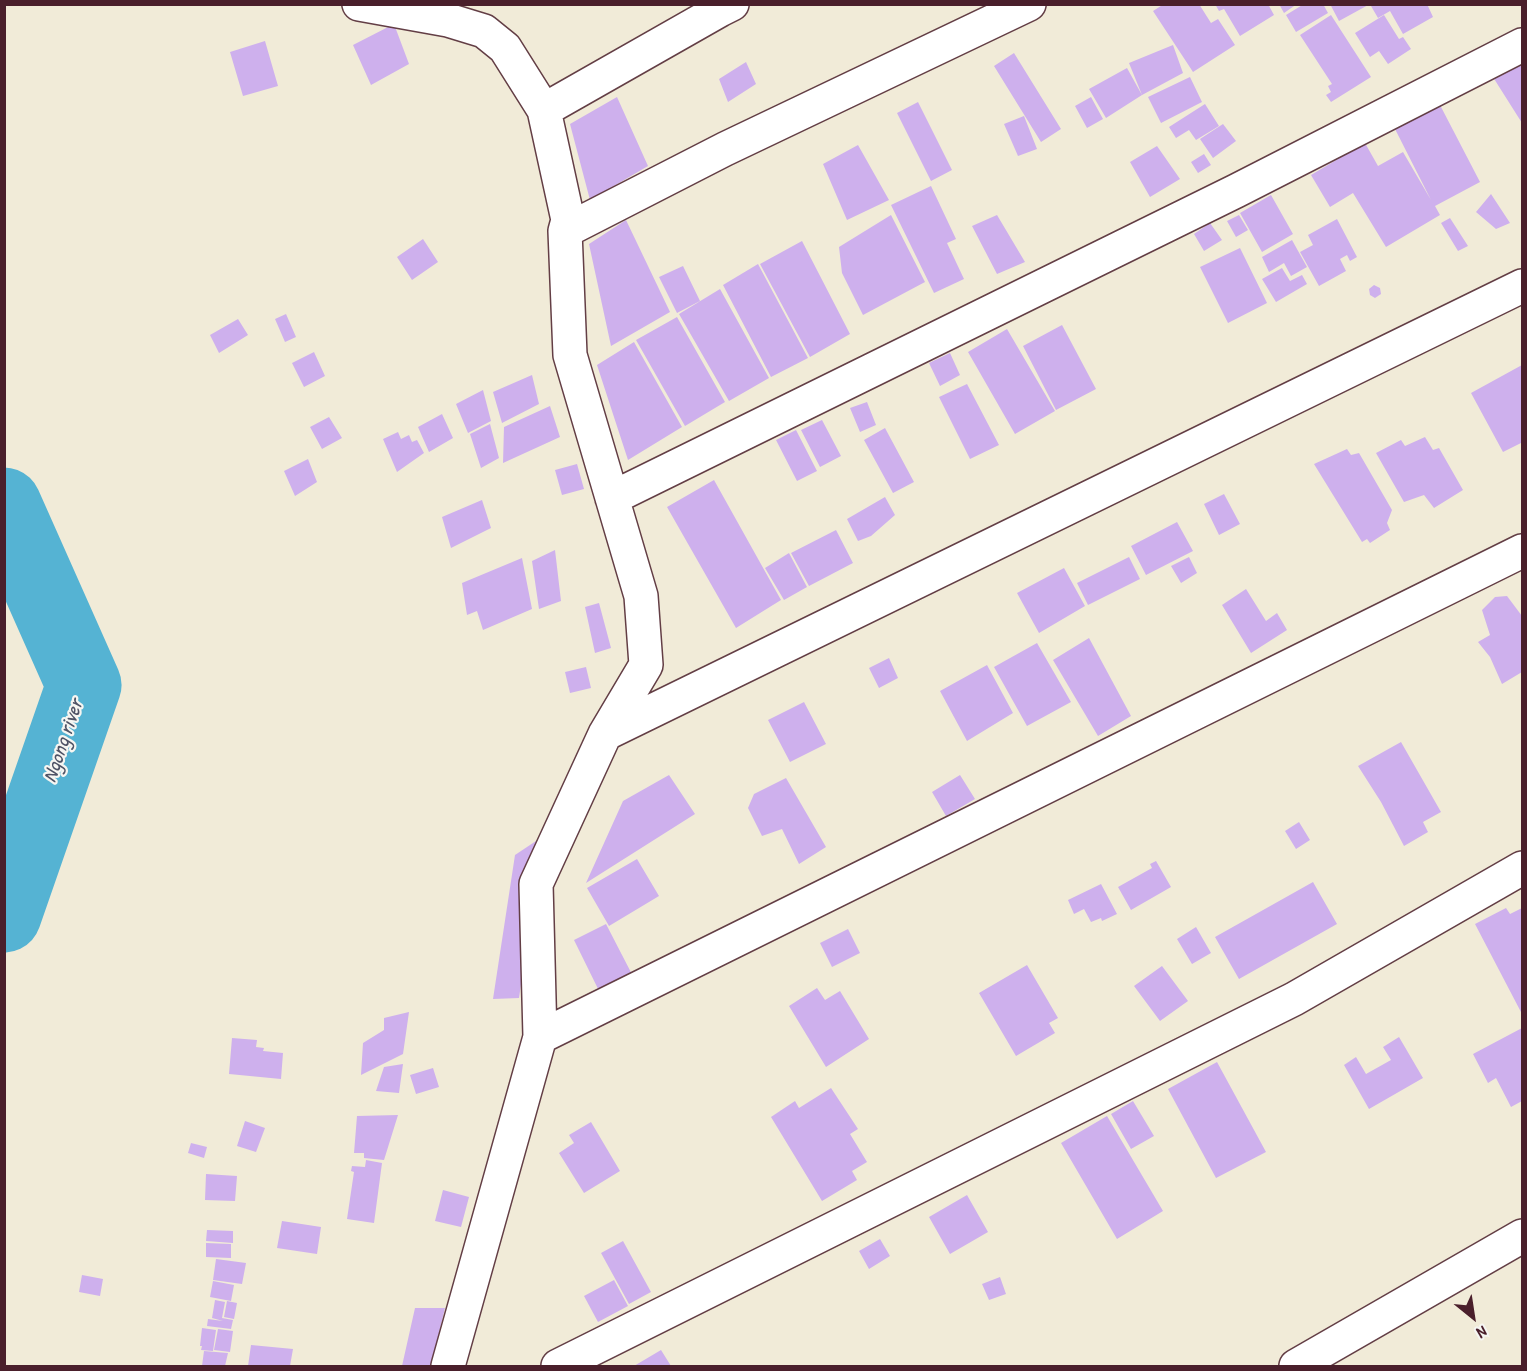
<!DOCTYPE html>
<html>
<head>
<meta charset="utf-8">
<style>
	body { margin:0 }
	#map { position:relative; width:1527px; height:1371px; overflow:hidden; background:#f1ebd8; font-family:"Patrick Hand",sans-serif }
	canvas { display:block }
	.frame { position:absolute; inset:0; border:6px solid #4a1f2b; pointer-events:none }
	.north { position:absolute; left:1443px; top:1287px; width:60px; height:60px; -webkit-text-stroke:4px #f6f6f2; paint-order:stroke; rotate:150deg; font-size:16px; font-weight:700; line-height:24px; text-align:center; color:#4a1f2b }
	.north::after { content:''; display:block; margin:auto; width:21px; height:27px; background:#4a1f2b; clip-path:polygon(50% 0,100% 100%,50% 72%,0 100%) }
</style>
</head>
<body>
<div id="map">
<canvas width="1527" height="1371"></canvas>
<div class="frame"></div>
<div class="north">N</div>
</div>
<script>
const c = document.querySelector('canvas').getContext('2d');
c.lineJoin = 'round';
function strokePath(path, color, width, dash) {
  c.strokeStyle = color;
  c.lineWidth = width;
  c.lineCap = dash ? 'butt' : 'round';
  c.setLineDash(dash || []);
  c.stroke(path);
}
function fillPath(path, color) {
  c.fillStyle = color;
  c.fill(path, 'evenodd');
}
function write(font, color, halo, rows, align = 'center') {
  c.font = font + ' "Patrick Hand",sans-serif';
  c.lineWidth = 4.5;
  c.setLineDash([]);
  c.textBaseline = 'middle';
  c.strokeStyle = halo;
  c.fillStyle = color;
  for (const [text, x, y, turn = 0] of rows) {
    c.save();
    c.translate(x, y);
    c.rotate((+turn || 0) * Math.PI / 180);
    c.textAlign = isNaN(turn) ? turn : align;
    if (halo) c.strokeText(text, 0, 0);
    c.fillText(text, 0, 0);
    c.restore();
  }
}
strokePath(new Path2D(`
	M4 505 84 685 4 915`), '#55b3d3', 75);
fillPath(new Path2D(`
	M1164 4H1199L1211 23 1218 19 1235 45 1193 72 1153 11Z
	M1215 4H1268L1274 15 1240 36 1224 9 1219 11Z
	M1279 4H1297L1284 13Z
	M1304 4H1323L1328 13 1296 32 1286 15Z
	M1330 4H1370L1339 21Z
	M1373 4H1427L1433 17 1403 34 1390 11 1378 18 1371 6Z
	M1331 15 1371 77 1331 102 1326 95 1331 92 1328 86 1332 84 1300 35Z
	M1384 15 1399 39 1403 37 1411 49 1388 64 1379 51 1370 57 1355 33Z
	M394 24 409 64 371 85 353 45Z
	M265 41 278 86 243 96 230 52Z
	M1173 45 1183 73 1142 95 1129 63Z
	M1014 53 1061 129 1041 142 994 66Z
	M1522 54V123L1491 74Z
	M746 62 756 84 728 102 719 79Z
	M1127 68 1142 95 1106 118 1089 89Z
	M1190 77 1202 102 1161 123 1148 97Z
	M617 97 648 166 590 200 570 124Z
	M1091 97 1103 119 1087 128 1075 106Z
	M918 102 952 170 931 181 897 113Z
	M1205 104 1219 126 1196 140 1189 130 1176 138 1169 127Z
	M1440 105 1480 182 1435 206 1440 215 1386 247 1353 193 1330 207 1311 175 1365 143 1378 166 1403 152 1431 200 1395 129Z
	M1024 116 1037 149 1018 156 1004 124Z
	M1223 124 1236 141 1213 158 1200 139Z
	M858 145 889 200 847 220 823 164Z
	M1157 146 1180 179 1150 197 1130 162Z
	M1204 154 1211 165 1198 173 1191 162Z
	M931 186 956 239 947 243 964 279 934 293 891 205Z
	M1491 194 1510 223 1496 229 1476 212Z
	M1271 195 1293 234 1262 252 1240 213Z
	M891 215 925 282 863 315 842 273 839 247Z
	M997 215 1025 262 997 274 972 226Z
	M1239 215 1248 230 1236 237 1227 221Z
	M1450 218 1468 246 1458 251 1441 223Z
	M1337 219 1357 257 1350 261 1347 255 1340 259 1346 271 1319 286 1300 252 1313 245 1308 235Z
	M626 220 670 312 611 346 589 244Z
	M1210 223 1222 240 1204 251 1194 234Z
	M423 239 438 262 412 280 397 257Z
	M1292 240 1307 267 1291 276 1284 263 1269 272 1262 257Z
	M802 241 850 334 810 357 760 264Z
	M1240 248 1267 303 1228 323 1200 267Z
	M758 264 808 358 771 377 723 285Z
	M683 266 700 301 677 313 659 277Z
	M1282 268 1290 281 1302 275 1307 284 1276 302 1262 279Z
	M1374 285 1380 288 1381 294 1375 298 1370 295 1369 289Z
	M720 289 769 378 729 401 679 314Z
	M286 314 296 337 285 342 275 319Z
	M677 317 725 402 685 426 636 340Z
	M238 319 248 335 219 353 210 335Z
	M1062 325 1096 389 1056 410 1023 346Z
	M1007 329 1055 411 1015 434 968 352Z
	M634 342 682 427 628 460 597 365Z
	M314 352 325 376 304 387 292 363Z
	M950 353 960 375 940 386 929 363Z
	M1522 365V446L1521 443 1503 452 1471 393Z
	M532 375 539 404 502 423 493 392Z
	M967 384 999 445 970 459 939 397Z
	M483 390 491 421 468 433 456 404Z
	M867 402 876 425 860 432 850 408Z
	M550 406 560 437 503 463 504 427Z
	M442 414 453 438 429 452 418 427Z
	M329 417 342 438 322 449 310 427Z
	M822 420 841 456 820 467 801 430Z
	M490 424 499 458 481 468 470 434Z
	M885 428 914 482 893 493 864 440Z
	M796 430 817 471 797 481 776 440Z
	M398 432 401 439 409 435 412 442 417 440 424 453 397 472 383 439Z
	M1425 437 1433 450 1439 448 1463 490 1434 508 1424 495 1404 502 1376 453 1401 440 1405 446Z
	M1347 449 1351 455 1359 453 1392 510 1387 523 1390 530 1370 543 1367 539 1362 542 1314 464Z
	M308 459 317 482 295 496 284 471Z
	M577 464 584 489 562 495 555 470Z
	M714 480 781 600 736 628 667 507Z
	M1224 494 1240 524 1219 535 1204 504Z
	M885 497 895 515 871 536 858 541 847 519Z
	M482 500 491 528 451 548 442 517Z
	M1177 522 1193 551 1146 575 1131 546Z
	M836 530 853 563 809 586 791 553Z
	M555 550 561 601 539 609 532 561Z
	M789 553 807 587 784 600 765 568Z
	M1129 557 1140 579 1088 605 1077 583Z
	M1189 557 1197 573 1181 583 1171 566Z
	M522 558 532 609 483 630 477 611 467 615 462 583Z
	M1064 568 1085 606 1039 633 1017 593Z
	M1246 589 1266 621 1277 613 1287 630 1251 653 1222 605Z
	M1507 596 1522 616V672L1502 684 1490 657 1478 642 1490 635 1482 610 1495 597Z
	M599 603 611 648 595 653 585 607Z
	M1089 638 1131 716 1098 736 1053 660Z
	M1037 643 1071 702 1027 726 994 667Z
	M889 658 898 678 879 688 869 668Z
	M987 665 1013 713 967 741 940 691Z
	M586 667 591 688 570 693 565 672Z
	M804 702 826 744 790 762 768 720Z
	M1401 742 1441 812 1423 822 1428 832 1404 846 1381 802 1358 766Z
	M669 775 695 814 586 883 623 801Z
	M960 775 975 799 946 816 932 792Z
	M786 778 826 847 799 864 782 829 762 836 748 808 754 794Z
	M1299 822 1310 840 1296 849 1285 831Z
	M542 837 519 998 493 999 515 855Z
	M637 859 659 896 609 926 587 888Z
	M1156 861 1171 887 1131 910 1118 887 1152 868 1150 864Z
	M1313 882 1337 924 1239 979 1215 937Z
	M1101 884 1117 914 1102 921 1101 918 1091 922 1084 909 1074 914 1068 900Z
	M1506 908 1510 914 1522 908V1014L1475 924Z
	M606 924 637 984 604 1001 574 940Z
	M1196 927 1211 953 1192 964 1177 939Z
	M848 929 860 953 832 967 820 943Z
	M1027 965 1058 1018 1049 1023 1055 1033 1016 1056 979 993Z
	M1162 966 1188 1001 1160 1021 1134 986Z
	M817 988 825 1000 840 991 869 1039 826 1067 789 1006Z
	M409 1012 403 1054 361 1075 363 1043 384 1030V1018Z
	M1522 1028V1101L1511 1107 1496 1078 1488 1083 1473 1054Z
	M1399 1037 1423 1078 1369 1109 1344 1065 1356 1057 1366 1074 1391 1060 1383 1047Z
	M232 1038 257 1040 256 1047 264 1048 263 1051 283 1053 281 1079 229 1074Z
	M1217 1062 1266 1152 1216 1178 1168 1089Z
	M403 1064 399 1093 376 1091 384 1067Z
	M433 1068 439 1087 416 1094 410 1075Z
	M831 1088 858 1129 850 1134 867 1162 852 1171 857 1180 822 1201 771 1117 795 1101 799 1108Z
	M1133 1101 1154 1136 1131 1149 1111 1114Z
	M398 1115 384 1160 364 1158V1153H354L357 1116Z
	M1107 1116 1163 1211 1117 1239 1061 1143Z
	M245 1121 265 1128 256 1152 237 1146Z
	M591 1122 620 1171 584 1193 559 1153 574 1143 569 1135Z
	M191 1143 207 1147 204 1158 188 1153Z
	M366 1160 382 1163 374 1223 347 1219 354 1172 351 1171 352 1166 365 1167Z
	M206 1174 237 1176 235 1201 205 1200Z
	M443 1190 469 1197 461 1227 435 1221Z
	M967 1195 988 1232 950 1254 929 1217Z
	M282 1221 321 1227 317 1254 277 1248Z
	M207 1230 233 1231V1243L206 1241Z
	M880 1239 890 1256 869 1269 859 1251Z
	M623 1241 651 1292 629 1304 601 1253Z
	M206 1243 231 1244V1258L206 1257Z
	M216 1259 246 1263 242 1284 213 1280Z
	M82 1275 103 1279 100 1296 79 1292Z
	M1000 1277 1006 1294 989 1300 982 1284Z
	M614 1280 628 1306 598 1322 584 1296Z
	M213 1281 234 1285 231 1301 210 1297Z
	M215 1300 225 1302 222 1318 233 1320 231 1329 207 1326 208 1319 223 1321 212 1318Z
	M227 1301 237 1303 234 1319 224 1317Z
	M415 1308H445L431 1366H402Z
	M202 1328 216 1330 213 1351 201 1350 202 1346H200Z
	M218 1329 233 1331 230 1352 214 1350Z
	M251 1345 293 1349 290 1366H248Z
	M661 1350 671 1366H634Z
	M204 1351 228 1353 225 1366H202Z`), '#ceb0ed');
const minor = new Path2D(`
	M359 4 448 20 484 31 505 48 544 110 568 220 565 231 570 355 641 596 646 665 605 734 536 884 540 1037 448 1366
	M544 110 720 10 732 4
	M565 231 725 149 1029 4
	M612 498 1236 191 1522 45
	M605 734 1522 286
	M540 1037 1522 551
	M558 1366 1294 999 1522 868
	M1296 1366 1522 1236`);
strokePath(minor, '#633e45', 36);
strokePath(minor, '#fff', 33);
write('italic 20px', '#4e5366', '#f6f6f2', [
	["Ngong river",64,741,-71]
]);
</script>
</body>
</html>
